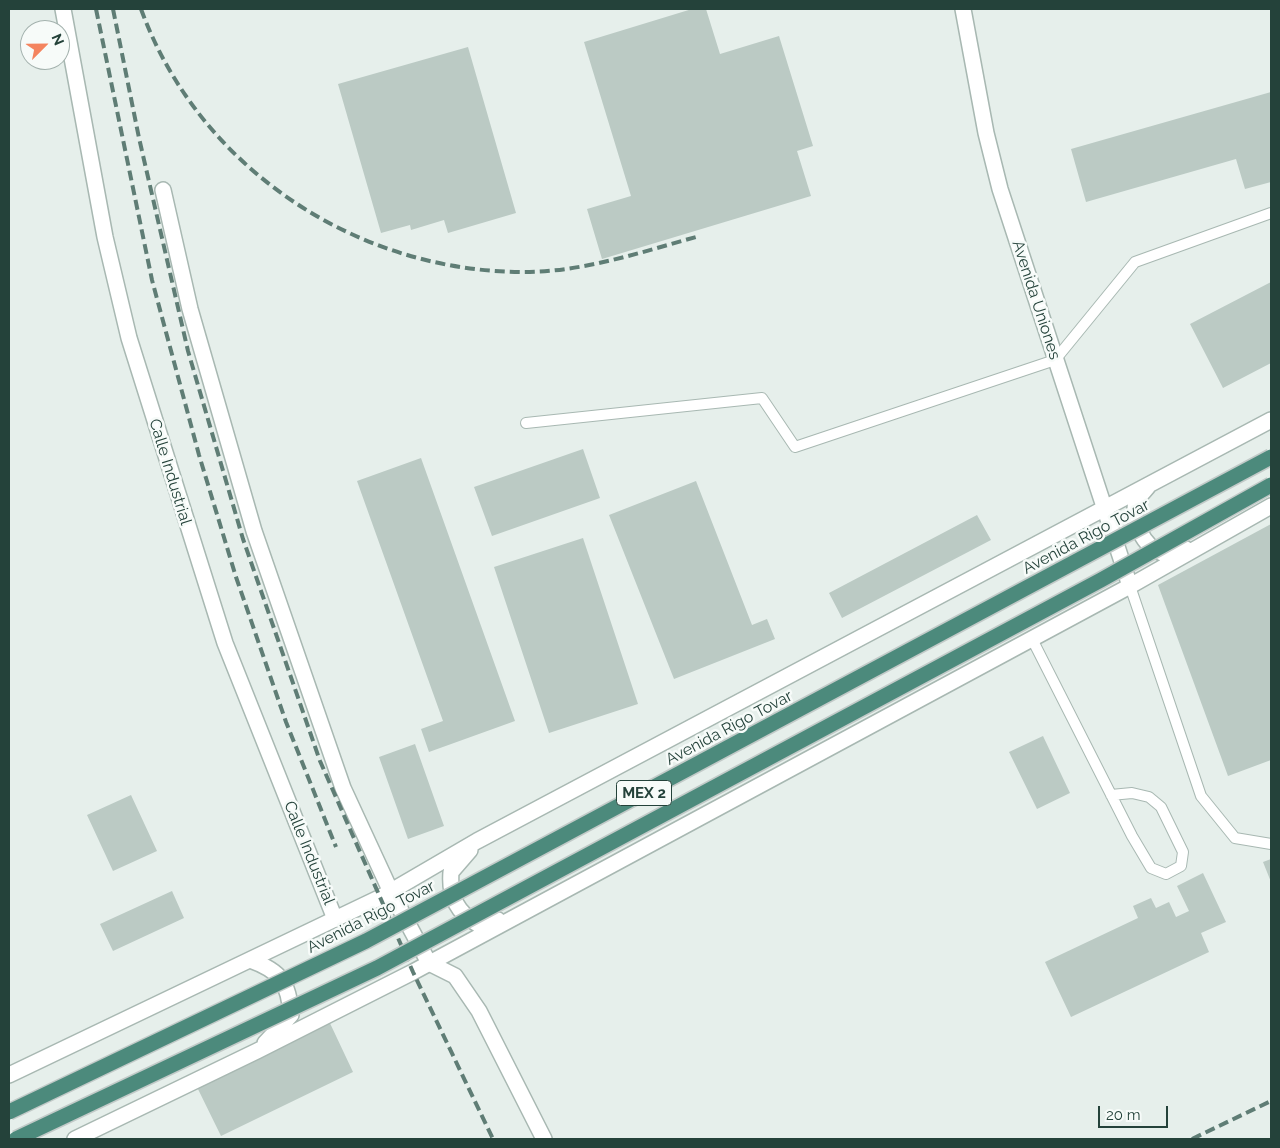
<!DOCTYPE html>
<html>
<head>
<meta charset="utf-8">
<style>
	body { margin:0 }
	#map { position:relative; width:1280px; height:1148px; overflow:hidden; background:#e6efeb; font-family:Raleway,sans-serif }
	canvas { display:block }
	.frame { position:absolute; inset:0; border:10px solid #24423a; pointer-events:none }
	.north { position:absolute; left:20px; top:20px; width:50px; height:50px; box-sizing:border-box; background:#f7fbf9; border:1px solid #a3b1ad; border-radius:50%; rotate:67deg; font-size:14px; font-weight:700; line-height:20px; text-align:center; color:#24423a }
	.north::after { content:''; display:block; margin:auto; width:18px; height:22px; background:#f4845f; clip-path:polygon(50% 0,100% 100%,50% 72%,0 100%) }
	.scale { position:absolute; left:1098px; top:1106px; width:70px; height:22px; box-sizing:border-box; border:2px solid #24423a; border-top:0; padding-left:6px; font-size:15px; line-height:18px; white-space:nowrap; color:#24423a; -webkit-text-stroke:4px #f7fbf9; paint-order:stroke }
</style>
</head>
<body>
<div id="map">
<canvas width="1280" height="1148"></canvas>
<div class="frame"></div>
<div class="north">N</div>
<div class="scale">20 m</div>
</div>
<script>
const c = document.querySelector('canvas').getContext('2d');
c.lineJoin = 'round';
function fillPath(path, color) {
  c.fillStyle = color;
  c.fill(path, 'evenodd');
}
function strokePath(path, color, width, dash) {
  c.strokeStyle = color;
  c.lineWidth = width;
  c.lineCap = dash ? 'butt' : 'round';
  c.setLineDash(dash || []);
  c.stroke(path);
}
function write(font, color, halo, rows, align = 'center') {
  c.font = font + ' Raleway,sans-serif';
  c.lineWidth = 5;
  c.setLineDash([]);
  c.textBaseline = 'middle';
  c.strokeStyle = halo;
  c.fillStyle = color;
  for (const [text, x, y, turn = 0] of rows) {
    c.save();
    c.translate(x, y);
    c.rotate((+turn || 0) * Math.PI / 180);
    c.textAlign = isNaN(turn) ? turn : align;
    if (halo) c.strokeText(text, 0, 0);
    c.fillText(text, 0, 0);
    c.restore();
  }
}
fillPath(new Path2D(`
	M692 9H706L720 54 779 36 813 146 797 151 811 196 602 259 587 209 631 196 584 42Z
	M468 47 516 213 448 233 444 220 411 230 410 225 381 233 338 84Z
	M1271 92V182L1245 189 1236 159 1086 202 1071 149Z
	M1271 282V363L1223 388 1190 324Z
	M583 449 600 498 492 536 474 487Z
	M421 458 515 721 429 752 421 729 443 721 357 481Z
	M696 481 752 625 767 619 775 639 674 679 609 515Z
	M977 515 991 540 842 618 829 593Z
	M1271 524V760L1228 776 1158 585Z
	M583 538 638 704 549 733 494 567Z
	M1043 736 1070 793 1037 809 1009 752Z
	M415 744 444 826 408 839 379 757Z
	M131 795 157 851 113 871 87 815Z
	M1271 859V882L1263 862Z
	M1203 873 1226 922 1201 933 1209 952 1071 1017 1045 962 1138 918 1133 906 1151 898 1156 908 1169 902 1176 917 1189 911 1177 886Z
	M172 891 184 918 113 951 100 924Z
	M328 1019 353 1072 221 1136 195 1083Z`), '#bbcac4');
const service = new Path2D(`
	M526 423 762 398 795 447 1055 360 1135 262 1271 213
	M1130 586 1201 796 1235 838 1271 844
	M1032 639 1132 836 1151 868 1166 874 1181 866 1183 852 1161 807 1149 797 1132 793 1111 795`);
const minor = new Path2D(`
	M63 9 105 237 129 338 225 643 335 919
	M163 190 190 309 254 531 343 788 391 892 429 963 455 976 479 1011 544 1139`);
const tertiary = new Path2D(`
	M963 9 986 133 1000 189 1128 580
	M1149 485C1146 490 1139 495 1137 501 1129 519 1144 547 1162 553 1169 554 1179 551 1186 549
	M470 850 451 872C449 897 457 913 479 925L498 920
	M250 960C281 971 289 983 291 1015L265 1043
	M9 1075 381 897 477 841 1271 420
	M75 1139 257 1051 413 972 1130 586 1271 506`);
strokePath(service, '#a8b8b2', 12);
strokePath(minor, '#a8b8b2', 18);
strokePath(tertiary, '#a8b8b2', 18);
strokePath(service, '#fff', 10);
strokePath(minor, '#fff', 15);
strokePath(tertiary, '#fff', 15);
strokePath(new Path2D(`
	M96 9 152 280 199 455 236 577 286 722 336 847
	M113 9 139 138 188 351 243 539 320 761 413 972 493 1139
	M141 9C198 166 353 270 519 272 580 273 638 253 696 237
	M1192 1139 1271 1101`), '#5f7d75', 4, [10, 5]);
const trunkBridge = new Path2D(`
	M9 1112 366 941 1271 457
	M16 1139 377 968 1101 580 1271 485`);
strokePath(trunkBridge, '#c2cac8', 18, []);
strokePath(trunkBridge, '#4c8a7c', 15);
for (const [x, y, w] of [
	[644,793,55]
]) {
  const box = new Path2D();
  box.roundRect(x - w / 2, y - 12.5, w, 25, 4);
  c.fillStyle = '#f7fbf9';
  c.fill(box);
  strokePath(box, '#24423a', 1);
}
write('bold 15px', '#24423a', null, [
	["MEX 2",644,793]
]);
write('16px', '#24423a', '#f7fbf9', [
	["Avenida Uniones",1036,300,72],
	["Calle Industrial",170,472,73],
	["Avenida Rigo Tovar",1086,537,-28],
	["Avenida Rigo Tovar",729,728,-28],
	["Calle Industrial",309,853,68],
	["Avenida Rigo Tovar",371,917,-27]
]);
</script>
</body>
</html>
